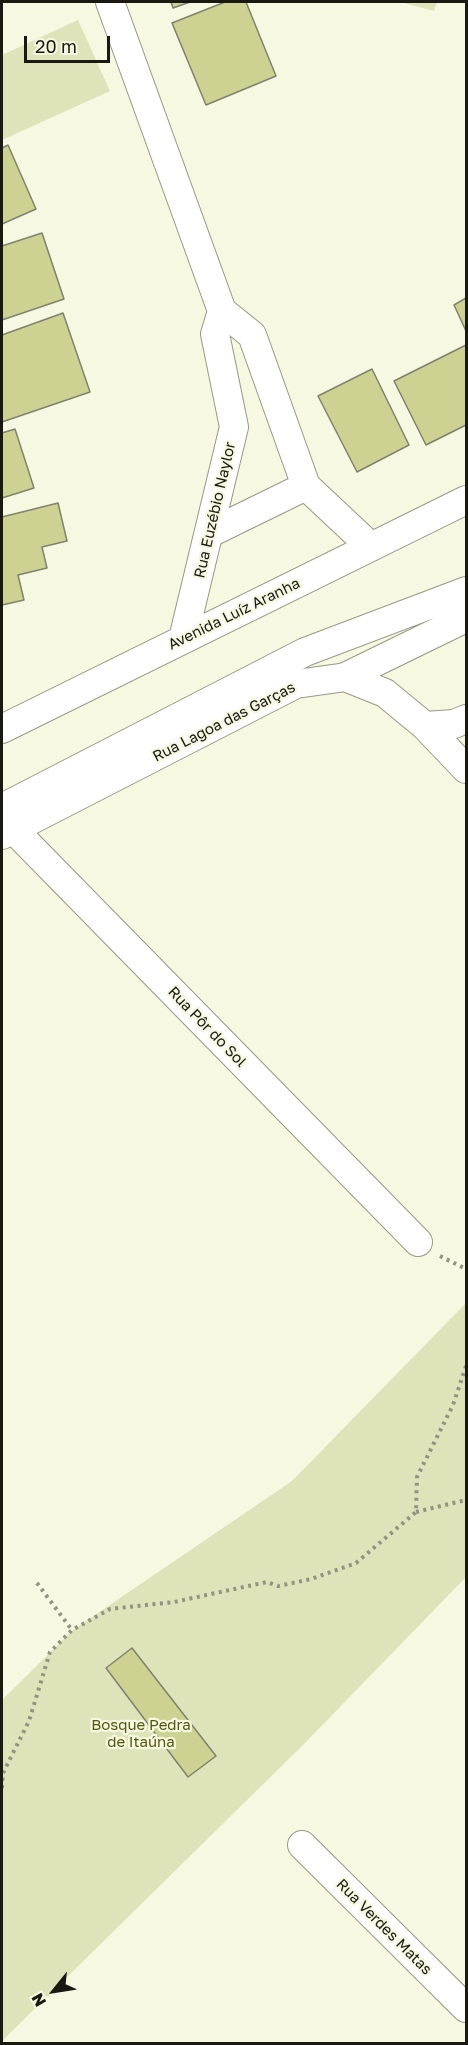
<!DOCTYPE html>
<html>
<head>
<meta charset="utf-8">
<style>
	body { margin:0 }
	#map { position:relative; width:468px; height:2045px; overflow:hidden; background:#f6f8e1; font-family:"Golos Text",sans-serif }
	canvas { display:block }
	.frame { position:absolute; inset:0; border:3px solid #191912; pointer-events:none }
	.north { position:absolute; left:24px; top:1961px; width:60px; height:60px; -webkit-text-stroke:4px #f6f8e1; paint-order:stroke; rotate:240deg; font-size:16px; font-weight:700; line-height:24px; text-align:center; color:#191912 }
	.north::after { content:''; display:block; margin:auto; width:21px; height:27px; background:#191912; clip-path:polygon(50% 0,100% 100%,50% 72%,0 100%) }
	.scale { position:absolute; left:24px; top:36px; width:86px; height:27px; box-sizing:border-box; border:3px solid #191912; border-top:0; padding-left:8px; font-size:18px; line-height:21px; white-space:nowrap; color:#191912; -webkit-text-stroke:4px #f6f8e1; paint-order:stroke }
</style>
</head>
<body>
<div id="map">
<canvas width="468" height="2045"></canvas>
<div class="frame"></div>
<div class="north">N</div>
<div class="scale">20 m</div>
</div>
<script>
const c = document.querySelector('canvas').getContext('2d');
c.lineJoin = 'round';
function fillPath(path, color) {
  c.fillStyle = color;
  c.fill(path, 'evenodd');
}
function strokePath(path, color, width, dash) {
  c.strokeStyle = color;
  c.lineWidth = width;
  c.lineCap = dash ? 'butt' : 'round';
  c.setLineDash(dash || []);
  c.stroke(path);
}
function write(font, color, halo, rows, align = 'center') {
  c.font = font + ' "Golos Text",sans-serif';
  c.lineWidth = 4.5;
  c.setLineDash([]);
  c.textBaseline = 'middle';
  c.strokeStyle = halo;
  c.fillStyle = color;
  for (const [text, x, y, turn = 0] of rows) {
    c.save();
    c.translate(x, y);
    c.rotate((+turn || 0) * Math.PI / 180);
    c.textAlign = isNaN(turn) ? turn : align;
    if (halo) c.strokeText(text, 0, 0);
    c.fillText(text, 0, 0);
    c.restore();
  }
}
fillPath(new Path2D(`
	M400 2H437L434 11Z
	M78 20 110 91 2 140V55Z
	M466 1303V1577L304 1744 2 2041V1700L73 1630 292 1481Z`), '#dfe3b9');
const building = new Path2D(`
	M171 2H190L173 8Z
	M225 2H246L276 76 206 105 172 23Z
	M8 145 36 209 2 224V148Z
	M42 233 64 299 2 320V246Z
	M466 298V331L454 305Z
	M63 313 90 392 2 422V335Z
	M466 345V425L426 445 394 381Z
	M372 369 409 445 357 472 318 396Z
	M15 429 34 488 2 498V433Z
	M58 503 67 541 42 547 47 568 18 575 24 600 2 605V517Z
	M132 1648 216 1756 188 1777 106 1668Z`);
fillPath(building, '#cdd293');
strokePath(building, '#80826e', 1.5);
const minor = new Path2D(`
	M110 2 222 311
	M210 533 306 486
	M183 639 234 427 215 334 222 311 252 335 306 486 371 547
	M345 677 466 618
	M425 726 454 724 466 719
	M2 729 466 500
	M2 808 13 829 418 1242
	M2 808 305 652 466 591
	M2 835 296 684 339 678 345 677 385 693 425 726 466 769
	M302 1845 466 2008`);
strokePath(minor, '#979984', 30);
strokePath(new Path2D(`
	M440 1256 466 1269
	M416 1512 466 1500
	M37 1583 72 1630
	M2 1788 3 1773 29 1721 50 1652 72 1630 110 1609 174 1602 267 1582 278 1586 288 1584 311 1579 356 1563 416 1512 417 1477 453 1405 466 1366`), '#929383', 4, [3, 4.5]);
strokePath(minor, '#fff', 28);
write('15px', '#191912', '#f6f8e1', [
	["Rua Euzébio Naylor",215,510,-77],
	["Avenida Luíz Aranha",234,614,-26],
	["Rua Lagoa das Garças",224,722,-27],
	["Rua Pôr do Sol",207,1027,46],
	["Rua Verdes Matas",384,1927,45]
]);
write('15px', '#54570e', '#f6f8e1', [
	["Bosque Pedra",141,1725],
	["de Itaúna",141,1742]
]);
</script>
</body>
</html>
